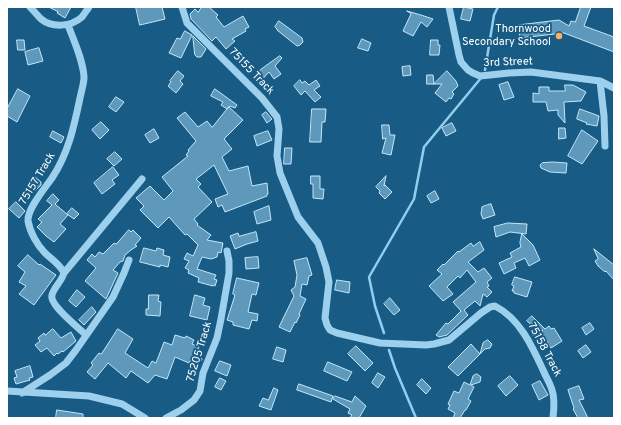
<!DOCTYPE html>
<html>
<head>
<meta charset="utf-8">
<style>
	body { margin:0 }
	#map { position:relative; width:621px; height:425px; overflow:hidden; background:#185c85; font-family:Overpass,sans-serif }
	canvas { display:block }
	.frame { position:absolute; inset:0; border:8px solid #fff; pointer-events:none }
</style>
</head>
<body>
<div id="map">
<canvas width="621" height="425"></canvas>
<div class="frame"></div>
</div>
<script>
const c = document.querySelector('canvas').getContext('2d');
c.lineJoin = 'round';
function strokePath(path, color, width, dash) {
  c.strokeStyle = color;
  c.lineWidth = width;
  c.lineCap = dash ? 'butt' : 'round';
  c.setLineDash(dash || []);
  c.stroke(path);
}
function fillPath(path, color) {
  c.fillStyle = color;
  c.fill(path, 'evenodd');
}
function write(font, color, halo, rows, align = 'center') {
  c.font = font + ' Overpass,sans-serif';
  c.lineWidth = 3.5;
  c.setLineDash([]);
  c.textBaseline = 'middle';
  c.strokeStyle = halo;
  c.fillStyle = color;
  for (const [text, x, y, turn = 0] of rows) {
    c.save();
    c.translate(x, y);
    c.rotate((+turn || 0) * Math.PI / 180);
    c.textAlign = isNaN(turn) ? turn : align;
    if (halo) c.strokeText(text, 0, 0);
    c.fillText(text, 0, 0);
    c.restore();
  }
}
strokePath(new Path2D(`
	M485 70 494 15 498 7
	M384 333 375 306 369 277 414 199 424 147 481 78
	M389 350 395 368 416 418`), '#90ceef', 2.5);
const building = new Path2D(`
	M49 7H71L65 18 57 13 58 12Z
	M136 7H162L165 19 140 25Z
	M202 7H209L218 15 216 17 224 27 243 16 249 27 245 29 246 31 232 39 235 41 226 49 216 37 212 41 191 19 190 14 195 9 198 12Z
	M464 7 473 9 470 21 461 19Z
	M581 7H591L584 26 614 37V52L564 33 520 38 518 25 559 20 569 26 571 21 575 22Z
	M407 11 421 15 433 19 427 27 421 22 413 36 403 31 411 14Z
	M279 21 302 38 303 42 300 45 297 46 277 30V29L275 27Z
	M185 31 192 35 181 58 169 53 177 38 180 39Z
	M193 36 206 49 201 57H197L195 55Z
	M362 39 371 43 368 51 358 48Z
	M17 40H24L25 50H18Z
	M431 40H438V45H440L439 55H430Z
	M39 48 43 61 28 65 25 52Z
	M280 56 282 58 275 66 281 74 274 79 269 72 259 83 253 78 260 70Z
	M410 66 411 75 403 76 402 67Z
	M178 71 184 76 180 81 183 84 176 93 168 86 171 82 170 81Z
	M447 71 456 81 458 86 452 92 454 94 451 99 449 98 446 102 435 93 442 84H434Z
	M427 75H433L434 84H427Z
	M300 80 302 83 305 81 309 85 316 80 320 86 314 90 321 97 315 102 305 91 301 95 294 86Z
	M508 82 514 97 504 100 499 85Z
	M565 85H573L586 92 581 101 564 102 565 123 558 115V110L548 111 546 102H533V93L539 94V87H549V91H565Z
	M18 89 30 96 17 122 7 116V109Z
	M215 89 237 105 235 108 230 106 227 109 221 105 223 102 211 96Z
	M116 97 124 102 116 112 109 107Z
	M229 107 243 120 224 139 232 149 222 157 229 171 248 166 252 186 267 183 268 194H267V196L225 212 222 205 218 207 215 199 228 194 214 165 196 179 201 184 198 187 212 202 194 219 198 224 197 225 211 235 207 240 223 243 221 253 218 252 217 257 211 259 202 257 197 269 216 275 214 279 217 280 215 286 213 285V286L198 282 199 278 188 273 189 270 185 268 189 261 184 259 187 253 193 256 198 245 187 234 185 235 169 217 158 228 140 210 144 206 136 198 150 186 164 200 173 191 162 177 188 156 186 155 189 151 188 150 196 141 177 118 185 112 198 127 207 121 212 127Z
	M312 109H326L325 122H322L321 142H310Z
	M580 109 599 116 597 126 586 124 587 123 577 119Z
	M266 112 272 119 267 123 262 115Z
	M101 122 109 130 100 139 92 130Z
	M452 123 456 131 446 136 442 128Z
	M382 125H389L390 135H395L391 155 382 153 386 138 383 139Z
	M559 128H565L566 138 559 139Z
	M154 129 159 138 150 143 145 135Z
	M582 130 598 141 582 164 568 156Z
	M53 131 64 137 61 143 50 137Z
	M268 131 272 140 257 146 254 136Z
	M285 148H292L291 164H284Z
	M115 152 122 159 114 166 107 159Z
	M553 162 567 163 566 173 550 172 541 168 540 165 542 163Z
	M113 167 119 175 112 180 115 184 102 194 94 183Z
	M311 176H320V189H324L323 199 313 198V184H311Z
	M386 176 384 186 385 185 392 192 385 199 379 193 380 191 376 187Z
	M35 177 41 182V185L35 191 28 185Z
	M435 191 439 199 431 203 427 196Z
	M53 194 59 200 55 204 68 215 60 224 66 229 54 242 46 236 37 227 42 222 38 219 52 205 47 201Z
	M16 202 25 211 19 218 9 209Z
	M491 204 495 215 483 219 481 214 482 207Z
	M269 206 271 220 257 224 254 212Z
	M72 208 79 214 74 219 67 214Z
	M508 223 527 224 526 234 510 232 496 237 494 227Z
	M129 230 131 232 133 230 141 238 135 245 137 246 131 250 125 255 123 261 120 262 113 270 118 273 106 299 85 281 96 268 87 260 92 254 95 257 99 252 103 254 114 243 116 244Z
	M256 232 258 241 247 244 235 249 230 236 238 233 239 236Z
	M522 234 533 245 540 260 529 266 525 258 514 263 516 268 504 274 499 263 512 257 510 253 521 247 520 243Z
	M480 242 484 250 468 262 478 272 484 268 492 278 487 282 489 286 487 287 492 292 487 297 483 294 480 306 475 301 464 310 468 315 447 335 439 337 436 335 446 323 448 324 461 311 453 302 476 282 467 270 460 278 458 276 447 287 453 294 443 301 429 286 442 274 437 270 443 264 444 265 458 251 459 252 471 243 473 246Z
	M144 248 156 251 157 248 164 250 163 255 170 257 168 267 160 265V267L140 262Z
	M594 249 614 265V280L606 271 605 272 598 266 595 261 598 259Z
	M28 255 39 265 40 264 56 275 34 305 19 294 26 286 19 282 25 272 18 266Z
	M258 257 259 268 246 269 245 258Z
	M307 258 312 275 309 276 307 285 302 284 300 296 306 299 299 314 300 315 296 323 295 322 290 332 279 327 294 296 291 290 295 287 297 275 294 261Z
	M515 277 532 282 527 297 514 293V291H512L514 286 512 285Z
	M237 278 259 283 256 295 252 294 248 312 258 314 257 321 252 320 249 329 233 325V322L227 320 235 295 233 294Z
	M337 280 350 282 349 293 335 290Z
	M77 290 85 297 76 307 69 301Z
	M149 295H159L158 301 161 302 160 316 146 315V309H148Z
	M195 295 205 298 203 305 210 307 207 320 190 316Z
	M390 298 400 310 394 315 384 304Z
	M92 307 96 312 84 325 79 320Z
	M532 316 545 329 549 326 551 329 554 328 562 341 551 348 541 331 543 330 533 336 535 328 527 321Z
	M590 323 594 329 586 335 582 328Z
	M53 329 61 338 71 332 76 341 63 352 62 351 58 354 57 353 54 356 47 348 41 352 35 345 40 341 38 338 44 333 45 335Z
	M118 329 133 339 125 353 148 368 152 361 156 363 164 342 172 345 175 335 185 338 186 336 194 340 192 344 199 347 196 354 201 357 202 360 199 362 191 360 189 363 175 357 167 379 155 375 148 383 131 371 126 378 108 363 95 379 87 372 93 365 91 363 99 353 101 354Z
	M488 340 492 344 490 348 485 349 458 376 448 367 471 344 480 354 483 343Z
	M586 345 591 352 583 358 578 351Z
	M356 346 373 363 365 371 348 354Z
	M277 347 286 350 283 362 273 359Z
	M220 361 231 365 227 376 215 371Z
	M328 362 352 372 347 381 324 371Z
	M30 366 33 377 29 378 30 380 16 384 14 378 17 377 15 371Z
	M378 373 385 377 378 388 372 383Z
	M477 374 481 377 480 382 471 385 474 387 468 399 471 401 466 410H465L460 418H453L455 413 448 409 450 405 448 404 454 391 459 393 464 382 470 385 473 376Z
	M510 376 518 385 506 396 498 386Z
	M220 378 226 381 221 390 215 387Z
	M422 379 431 388 426 394 417 385Z
	M540 381 548 395 539 400 532 385Z
	M299 384 333 396 331 402 297 390Z
	M579 386 584 399 579 400 588 418H578L573 409 574 408 568 390Z
	M274 388 278 390 271 410 259 406 263 398 268 400Z
	M335 396 352 402 355 396 366 406 359 418H350L352 415 348 413 350 409 333 399Z
	M57 410 83 414V418H56Z`);
fillPath(building, '#5e99bc');
strokePath(building, '#c3e6f9', 1);
strokePath(new Path2D(`
	M30 7C34 11 37 15 41 19 52 28 71 27 82 17 84 14 87 10 89 7
	M182 7 187 23 262 98 277 117 279 129 277 156 280 173 298 217 318 243 326 267 329 282 325 318 327 325 330 330 337 333 380 343 426 345 434 344 449 340 481 313 490 307 495 306C520 319 532 346 543 370 546 377 550 383 552 390 555 398 554 409 553 418
	M449 7 459 55 461 62 468 70 473 73 480 76 509 73 531 72 600 81 614 88
	M68 25C74 41 83 60 84 77 84 84 81 92 80 98 74 127 68 154 52 178 45 188 27 209 28 221 30 232 37 245 45 253 51 259 60 264 64 273 62 281 54 287 52 295 49 305 79 328 86 335
	M600 81 604 116 605 146
	M64 273 142 179
	M7 391 89 396 122 404 145 418
	M22 393 50 375 66 363 76 350 113 297 124 273 129 260
	M166 418 181 410 194 400 200 391 203 373 217 338 221 319 229 273V261L227 251`), '#9dd0ed', 7);
for (const [x, y, r, color] of [
	[559,36,4,"#ffb059"]
]) {
  const dot = new Path2D();
  dot.arc(x, y, r, 0, 2 * Math.PI);
  c.fillStyle = color;
  c.fill(dot);
  strokePath(dot, '#185c85', 1.5);
}
write('11px', '#fff', '#185c85', [
	["Thornwood",551,30],
	["Secondary School",551,43]
], 'right');
write('11px', '#fff', '#185c85', [
	["3rd Street",508,63,-2],
	["75155 Track",251,72,46],
	["75157 Track",38,179,-59],
	["75158 Track",544,350,62],
	["75205 Track",200,352,-73]
]);
</script>
</body>
</html>
